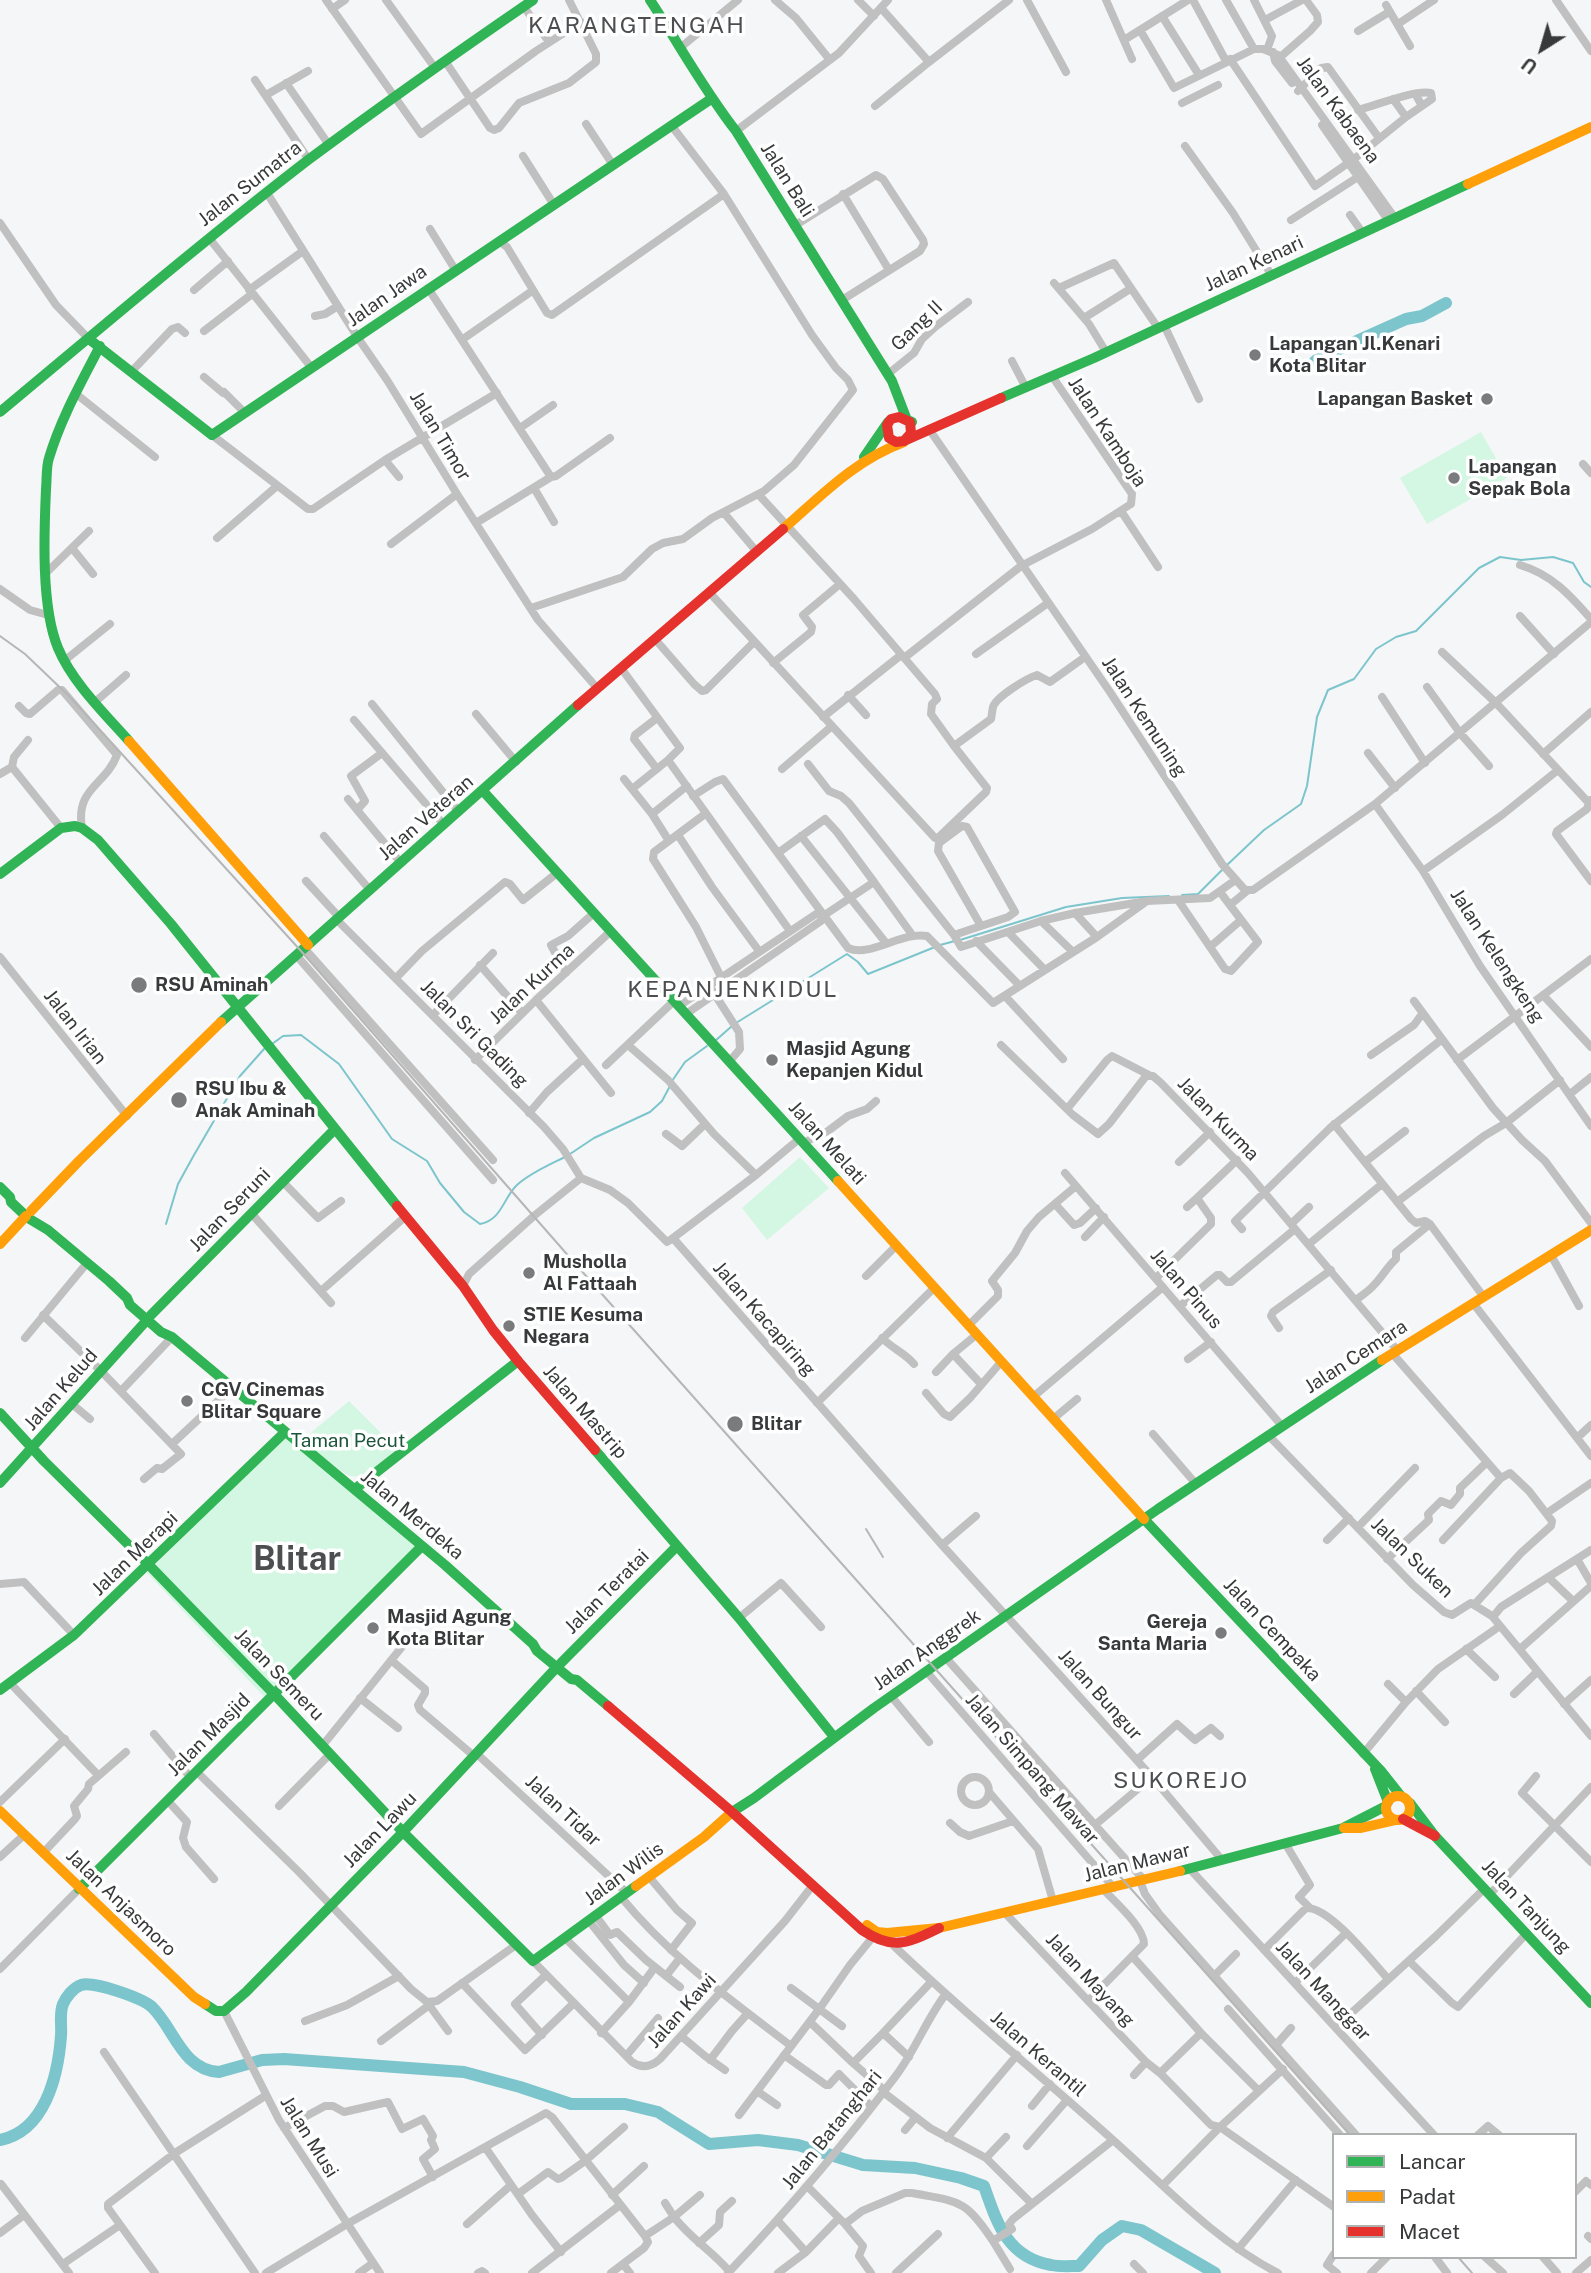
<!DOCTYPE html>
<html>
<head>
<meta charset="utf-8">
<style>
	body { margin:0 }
	#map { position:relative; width:1591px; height:2273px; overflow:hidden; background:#f5f6f7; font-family:"Public Sans",sans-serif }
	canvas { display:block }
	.legend { position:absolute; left:1332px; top:2133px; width:245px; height:126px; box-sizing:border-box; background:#fff; border:2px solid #afb0b0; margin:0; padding:9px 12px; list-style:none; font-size:21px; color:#38393a }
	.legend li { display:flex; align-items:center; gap:14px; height:35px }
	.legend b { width:35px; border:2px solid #afb0b0 }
	.north { position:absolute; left:1507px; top:14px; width:70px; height:70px; -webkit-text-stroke:5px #fff; paint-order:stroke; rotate:217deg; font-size:19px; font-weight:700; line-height:28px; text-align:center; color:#38393a }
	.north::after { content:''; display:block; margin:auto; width:24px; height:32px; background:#38393a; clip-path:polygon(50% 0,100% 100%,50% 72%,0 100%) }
</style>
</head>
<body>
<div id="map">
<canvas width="1591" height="2273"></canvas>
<ul class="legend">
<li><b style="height:9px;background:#30b455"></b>Lancar</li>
<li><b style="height:9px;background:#ff9f0a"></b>Padat</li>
<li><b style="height:9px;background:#e5322d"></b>Macet</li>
</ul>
<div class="north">U</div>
</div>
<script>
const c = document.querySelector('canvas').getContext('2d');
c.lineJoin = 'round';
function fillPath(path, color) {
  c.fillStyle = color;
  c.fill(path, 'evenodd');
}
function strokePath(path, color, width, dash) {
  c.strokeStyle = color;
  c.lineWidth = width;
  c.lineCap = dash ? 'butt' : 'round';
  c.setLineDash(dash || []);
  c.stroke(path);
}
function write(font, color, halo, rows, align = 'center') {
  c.font = font + ' "Public Sans",sans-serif';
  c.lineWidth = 7;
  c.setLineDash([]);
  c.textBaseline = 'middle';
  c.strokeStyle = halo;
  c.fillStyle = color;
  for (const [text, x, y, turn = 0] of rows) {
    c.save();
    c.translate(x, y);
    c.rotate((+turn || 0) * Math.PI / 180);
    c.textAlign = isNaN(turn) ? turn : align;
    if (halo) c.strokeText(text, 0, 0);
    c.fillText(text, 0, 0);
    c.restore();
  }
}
fillPath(new Path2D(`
	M1481 432 1507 478 1427 524 1400 478Z
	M800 1157 829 1188 767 1240 742 1208Z
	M349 1401 397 1449C384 1460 365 1482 347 1475L301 1441Z
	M285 1435 418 1546 269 1702 147 1573Z`), '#d4f7e4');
strokePath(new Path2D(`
	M1226 866 1264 830 1301 804 1307 786 1317 717 1328 690 1354 679 1376 649 1396 637 1416 631 1479 568 1500 557 1521 560 1553 557 1573 563 1584 582 1591 587
	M1182 895 1198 894 1222 870
	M960 940 1066 907 1122 898 1169 896
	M940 945 955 941
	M736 1023 847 954 858 962 868 974 935 947
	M715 1041 732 1026
	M272 1044 283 1036 301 1035 339 1064 392 1139 427 1161 440 1183 464 1212 480 1224C502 1220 503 1198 517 1185 530 1173 549 1165 565 1157
	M672 1081 685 1062 707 1046
	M570 1154 594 1138 650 1112 662 1101 670 1086
	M166 1224 178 1184 194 1155 240 1076 264 1049`), '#7cc5cc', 2);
strokePath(new Path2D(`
	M1315 361 1339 349 1406 319 1422 316 1446 303
	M0 2140C45 2131 58 2076 61 2036 62 2026 59 2014 63 2004 66 1997 73 1988 81 1985 94 1981 142 1998 152 2007 174 2028 182 2070 219 2072L262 2060 284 2059 464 2072 520 2087 571 2104H625L658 2112 709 2144 758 2140 798 2145 863 2165 915 2168 961 2178 984 2186C997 2223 1007 2257 1051 2265 1060 2267 1070 2266 1079 2266L1102 2240 1122 2226 1141 2230 1215 2273`), '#7cc5cc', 12);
strokePath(new Path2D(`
	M326 0 421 134 536 51 581 22
	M386 0 435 68
	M775 0 796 18 830 60
	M858 0 874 16
	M1027 0 1066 72
	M1106 0 1132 59
	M1193 0 1226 61
	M1226 0 1254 49
	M1254 0 1272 36 1267 50
	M1556 0 1591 51
	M1386 5 1410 46
	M524 7 549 42
	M881 8 929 62
	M332 9 345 0
	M1162 16 1199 75
	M1265 20 1302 0
	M1398 24 1434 0
	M1140 30 1174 88 1254 49H1263L1278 55 1395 218
	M1358 31 1389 12
	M1124 40 1188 0
	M680 48 738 0
	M1273 52 1275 61 1292 83
	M1230 59 1315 186 1354 159 1406 117 1393 99
	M1278 59 1310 31 1318 22 1317 15 1306 0
	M445 61 490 128 494 130 499 128 519 103 569 83 596 62V54L569 0
	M255 80 309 160
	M286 83 329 145
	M1298 91 1321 68 1328 67 1379 138
	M266 95 308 71
	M1182 103 1218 85
	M875 106 929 62 1009 0
	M1358 110C1377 105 1413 90 1431 93L1432 99 1422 106
	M1406 117 1422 106 1416 95
	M586 124 613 165
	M1322 125 1388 220
	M736 131 839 53 888 0
	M1185 146 1233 213 1272 276
	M523 156 554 205
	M267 193 358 338 387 380 457 494 538 620 597 688
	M843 194 889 270
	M1350 215 1362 232
	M1291 220 1358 177
	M0 223 56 305 89 339
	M794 226 876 175 883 179 923 240 924 244 920 251 842 300
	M430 229 456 271
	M209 238 311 367
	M499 241 507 247 547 313 552 315 724 194
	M1054 283 1089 324 1106 352
	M428 288 551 477
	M1059 288 1114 263 1158 328
	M194 290 228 261
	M249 290 303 251
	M315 316 325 314 338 306
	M1084 318 1130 289
	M1164 325 1199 399
	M204 331 252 294
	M463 339 532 291
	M1012 361 1026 388
	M132 371 172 329 178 327 185 333
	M888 374 914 353 922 339 935 327 968 302
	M204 377 223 393 224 392 245 413
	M75 393 155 457
	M520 428 553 405
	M929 429 1110 692 1222 864 1245 890H1253L1375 804 1591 622
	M212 435 308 509H313L385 460 497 393
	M385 460 399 477
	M1583 464 1591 473
	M534 488 554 522
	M1121 511 1158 567
	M724 513 757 552
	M476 523 551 477 556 476 610 438
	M217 538 277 486
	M391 544 457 494
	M72 548 93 574
	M1520 565C1551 574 1570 595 1591 619
	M46 573 89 531
	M0 589 30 610 48 615
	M709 592 935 838 939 837 986 792 987 788 954 746 931 714 932 704 937 699 935 694 854 599 759 495
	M531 608 623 577 652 549 663 543 683 539 712 518 764 491 794 465 853 390 848 380 836 368 812 335 724 194 671 125
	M1520 616 1554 654
	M655 639 694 684 702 691 706 690 754 642
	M1442 652 1496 703 1588 802
	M976 654 1048 603
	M904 658 1021 566 1092 529 1131 504 1132 494 1052 376
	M64 661 110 624
	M773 663 811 632 812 627 803 615 840 584
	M621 668 680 748 668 760 790 931
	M1427 687 1460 733 1489 766
	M848 695 866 715
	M1382 697 1425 763
	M95 702 126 675
	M372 704 459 812
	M19 706 26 713 30 714 58 690H62L117 755C106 785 75 788 82 828
	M476 714 516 762
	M823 717 901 655
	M657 718 635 735 634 739 657 769
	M354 720 444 825
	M28 740 14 757 12 767 61 828
	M954 746 991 719C992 715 992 711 993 707 996 697 1027 678 1037 675L1050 682 1085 657
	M1368 753 1395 788
	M1543 754 1591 712
	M808 764 829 791 841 796 849 803 954 935 961 947 1041 921 1075 913 1147 901 1210 898 1234 881
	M782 769 832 726
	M0 774 12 767
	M624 779 652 814 669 841
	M632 789 668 760
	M693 796 715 782 723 779 848 948C870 958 902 931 927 936L993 1003 1097 937 1147 901
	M348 799 401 863
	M1590 800 1587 809 1557 831 1556 834 1591 881
	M1375 804 1423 871 1480 966 1591 1126
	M357 810 365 801 351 776 382 753
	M652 814 687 786
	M705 814 654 852 653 859 696 927 721 977
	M678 835 712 887 759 951
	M324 836 370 890
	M801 836 886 943
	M778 853 825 819 837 832 874 882
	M1423 871 1502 815 1558 770
	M306 881 339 917
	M1178 900 1225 969 1231 971 1258 942 1220 892
	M1230 905 1247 891
	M1075 913 1097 937
	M336 919 544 1127 563 1149 581 1178
	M1041 921 1072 951
	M1008 932 1044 969
	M954 935 1008 917 1015 912 967 827 962 826 939 843 938 851 981 926
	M976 941 1020 986
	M1210 947 1241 920
	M304 948 493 1160
	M296 955 493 1180
	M0 957 127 1116
	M480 965 522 1013
	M566 973 551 945 568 936 594 913
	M396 978 422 951 505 882 510 884 523 900 557 873
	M712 990 739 1032 740 1049 729 1062
	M1543 995 1591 1047
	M1005 996 1063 1059
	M536 1000 611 1093
	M1414 1001 1493 1108 1522 1140 1545 1161 1591 1223
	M679 1006 816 914 823 916
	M686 1014 821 921 823 916 874 882 913 936
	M433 1015 493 953
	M628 1045 668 1080 714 1134 756 1175
	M1001 1045 1073 1115 1098 1134 1109 1124 1146 1076H1153L1161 1083 1248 1173 1397 1350
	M1371 1055 1414 1025 1422 1014
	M475 1060 536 1000 611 931
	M1457 1060 1591 959
	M606 1065 674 1001
	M1570 1094 1591 1077
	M1067 1109 1107 1060 1112 1056 1149 1075
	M529 1113 547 1092 583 1059
	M1334 1124 1411 1219 1416 1223 1425 1221 1430 1224 1483 1296
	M666 1134 682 1146 705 1124
	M803 1143 828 1131 848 1116 867 1109 876 1101
	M1179 1162 1210 1132
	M1365 1162 1405 1131
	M1065 1173 1282 1426
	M282 1181 318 1218 341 1201
	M1397 1202 1484 1136 1506 1123 1560 1080
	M1055 1204 1074 1225 1080 1223 1096 1208
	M1187 1207 1197 1198
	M251 1213 331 1303
	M1291 1224 1309 1207
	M1242 1229 1235 1221 1330 1128 1441 1040
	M1085 1237 1104 1217
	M673 1238 942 1545 1152 1777 1222 1860
	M673 1238 756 1175 799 1139
	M1309 1244 1382 1184
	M1551 1255 1579 1306
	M866 1276 896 1246
	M1156 1278 1211 1224V1218L1197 1198 1237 1160
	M463 1286 469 1274 535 1215 581 1178 610 1190 628 1203 667 1242 673 1238
	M321 1291 406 1216
	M1356 1300C1362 1295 1369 1291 1374 1285 1382 1277 1387 1267 1396 1259V1252L1430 1224
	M1473 1303 1591 1456
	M1180 1306 1217 1275H1220L1227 1282H1231L1295 1229
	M43 1315 101 1371 181 1454 162 1469 157 1468 144 1479
	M968 1326 998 1296V1290L992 1281 1015 1253 1027 1231 1039 1217 1076 1186
	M1279 1328 1271 1316 1273 1312 1331 1270
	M25 1338 87 1263
	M882 1338C893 1349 905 1353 914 1364
	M1392 1353 1501 1478
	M953 1354 976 1335
	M1188 1359 1211 1342
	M936 1372 953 1354 981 1384
	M121 1391 172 1337
	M926 1393 944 1414 950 1417 970 1398 1001 1362
	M1033 1397 1163 1287
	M817 1403 934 1288
	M72 1404 90 1419
	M1053 1419 1077 1399
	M1153 1434 1196 1484
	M1268 1435 1413 1585 1444 1612 1452 1615 1471 1603 1492 1616 1591 1736
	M1577 1438 1591 1425
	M172 1444 232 1388
	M1547 1513 1591 1483
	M1358 1527 1415 1468
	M1327 1540 1349 1518
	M1443 1540 1501 1478 1510 1473 1529 1491 1552 1521 1551 1526 1521 1553 1475 1604
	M942 1545 976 1516
	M1387 1559 1429 1520 1428 1514 1441 1501 1451 1505 1460 1494V1488L1487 1462
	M1577 1559 1591 1583
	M1549 1578 1573 1601
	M0 1584 24 1582 74 1635
	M1493 1617 1501 1607 1591 1550
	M739 1618 781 1583 821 1627
	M1466 1649 1495 1677
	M1520 1649 1591 1586
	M946 1658 1144 1880
	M391 1660 425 1689V1693L418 1705 420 1710 474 1756
	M926 1671 1114 1888
	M10 1683 98 1775
	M1388 1684 1406 1702
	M1416 1691 1445 1722
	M1514 1694 1537 1672
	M891 1696 929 1742
	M360 1698 398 1728
	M1564 1704 1591 1680
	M154 1734 191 1778
	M323 1745 405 1643
	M476 1753 627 1893
	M1363 1754 1406 1702 1438 1669 1500 1626
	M1137 1760 1177 1724 1195 1740 1211 1728 1220 1736
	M197 1772 300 1873 411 1989 427 2002 437 2001 516 1945
	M1536 1776 1522 1793 1591 1862
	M961 1791a14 14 0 1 1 28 0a14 14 0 1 1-28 0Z
	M989 1792 1038 1849 1053 1901
	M168 1801 187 1822 183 1838 186 1847 214 1879
	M0 1802 65 1739
	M279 1806 330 1754
	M950 1823 960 1832 969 1836 1013 1821
	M1095 1825 1152 1777
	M1285 1843 1310 1885 1299 1897 1309 1907
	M43 1853 75 1819 77 1816 74 1806 88 1789 89 1784 126 1752
	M0 1857 24 1835
	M1189 1868 1434 2135
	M650 1878 677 1910 692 1923 671 1950
	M1140 1881 1145 1894 1160 1915 1356 2135
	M1490 1894 1591 1787
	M621 1897C669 1956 731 2000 791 2046
	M1005 1913 1146 2062 1160 2073 1211 2125 1220 2127 1334 2207
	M596 1916 610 1935 617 1932 646 1960 680 1987
	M589 1921 624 1965 644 1983
	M565 1938 629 2002 601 2033
	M894 1946C964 2013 1040 2075 1113 2140 1166 2187 1214 2240 1278 2273
	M1264 1950 1306 1908C1329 1906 1372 1961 1388 1979
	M1132 1956 1201 2033 1259 2091
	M533 1961 632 2062C642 2069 651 2067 660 2059L785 1921 813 1885
	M1409 1961 1452 2003 1458 2007 1527 1933
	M0 1969 79 1889
	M1215 1975 1236 1954
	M666 1976 680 1958
	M462 1983 525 2050 573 2004
	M1295 1983 1346 1933
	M791 1988 842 2026
	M1088 2001 1144 1944C1144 1927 1115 1902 1104 1890
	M629 2002 655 1967
	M429 2005 448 2031
	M1228 2009 1340 2135
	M224 2011 279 2120 380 2273
	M305 2021 347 2005 399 1976
	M810 2022 853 2063
	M1336 2027 1436 1936 1484 1889
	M883 2033 853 2063 884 2090
	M542 2035 515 2004 546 1975
	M681 2036 705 2056 725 2070
	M381 2041 432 2003
	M1276 2045 1291 2028
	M104 2052 255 2273
	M784 2055 826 2085H829L839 2074 872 2107
	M626 2056 658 2018
	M909 2057 883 2033 931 1982
	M710 2060 732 2031 748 2013
	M1160 2073 1201 2033
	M1134 2075 1146 2062
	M757 2091 777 2105
	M883 2092 930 2128 986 2158 1032 2204
	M1032 2106 1050 2084
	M739 2115 820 2008 850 1965 872 1938
	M284 2128 325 2106H333L344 2112 388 2102 402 2129 423 2119 433 2136 431 2140 435 2149 423 2159 433 2177
	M905 2130 915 2118
	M1478 2135 1488 2126 1499 2135
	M947 2138 1017 2055
	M1027 2146 1067 2100
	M485 2147 532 2215 561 2252
	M986 2158 1006 2137
	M1 2184 69 2273
	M1163 2185 1220 2127 1283 2069
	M808 2187 845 2224 863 2246 859 2256 871 2273
	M1575 2192 1586 2181 1591 2185
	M518 2194 548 2172 558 2179 561 2178 585 2161 624 2127
	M612 2195 644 2166
	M665 2203 674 2217 700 2195
	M778 2221 806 2252
	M467 2224 511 2185
	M845 2224 862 2211 905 2193H912C960 2202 965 2199 993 2241L1012 2229 1009 2224 1013 2219 1113 2140
	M0 2233 24 2215
	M1588 2236 1591 2239
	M993 2241 1010 2269
	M699 2243 719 2225 720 2212 732 2201
	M1238 2249 1296 2180
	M1334 2254 1327 2265 1337 2273
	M1435 2257 1447 2273
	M1485 2257 1503 2273
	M1543 2257 1557 2273
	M63 2264 120 2225
	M623 2264 630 2273
	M1134 2264 1143 2273
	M155 2273 108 2208V2204L175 2153 265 2096
	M266 2273 347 2224 546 2113 552 2117 645 2236 674 2217C690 2238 712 2251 729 2271
	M359 2273 373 2263
	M478 2273 482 2271 485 2273
	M532 2273 620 2205
	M611 2273 644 2248 648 2242 645 2236
	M728 2273C788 2210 842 2147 895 2077 915 2051 925 2022 945 1995
	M778 2273 806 2252 839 2218
	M896 2273 938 2234
	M1371 2273 1387 2257
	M1576 2273 1591 2260`), '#c0c0c0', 8);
strokePath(new Path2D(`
	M650 0C679 44 704 90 736 131L892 381 907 420 912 422
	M89 339 212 435 711 99
	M100 346C81 383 61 418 49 458 46 467 47 479 46 489 44 534 41 607 58 648 72 682 105 714 129 741
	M1001 398 1094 358 1468 184
	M0 412C102 327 203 241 308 160 382 105 457 52 533 0
	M864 457 888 422
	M483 791 838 1181
	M0 874 61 828 75 826 82 828 98 840 171 924 397 1206
	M221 1022 578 705
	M0 1187 10 1197 11 1202 28 1218 48 1230 109 1281 127 1298 130 1305 161 1332 172 1337 445 1565 533 1644 537 1651 571 1679 577 1680 608 1706
	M151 1315 334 1130
	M0 1413 44 1461 149 1565 274 1694 403 1832 533 1961 636 1886
	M595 1450 739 1618 834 1737
	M0 1483 147 1320
	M355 1489 518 1361
	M1144 1519 1382 1772 1401 1796
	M561 1663 677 1546
	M0 1690 74 1635 285 1432
	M1375 1769 1388 1802
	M1410 1803 1435 1836 1591 2003
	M732 1812 754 1798 874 1708 1158 1509 1382 1360
	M1180 1871 1343 1828 1386 1806
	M79 1889 422 1546
	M205 2004 216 2011H224L246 1992 403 1832 557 1667`), '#30b455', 10);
strokePath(new Path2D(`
	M1468 184 1591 127
	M783 529C822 495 855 460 904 442
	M129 741 308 945
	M838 1181 1144 1519
	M31 1211 79 1161 221 1022
	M0 1244 26 1216
	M1382 1360 1591 1230
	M1386 1808a12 12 0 1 1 24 0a12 12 0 1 1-24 0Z
	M0 1811 194 1997 205 2004
	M1344 1828H1361L1396 1820
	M636 1886 704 1837 732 1812
	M867 1925 877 1932 887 1933 939 1928 1180 1871`), '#ff9f0a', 10);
strokePath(new Path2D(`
	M904 441 911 433 910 422 899 417 891 419 887 425 889 438 896 442 904 441 1001 398
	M578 705 783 529
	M397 1206 463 1286 493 1330 518 1361 595 1450
	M608 1706 732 1812 862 1930C893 1951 908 1943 939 1928
	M1403 1819 1435 1836`), '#e5322d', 10);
strokePath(new Path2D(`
	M0 636 25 654 70 697 301 951 601 1293 1350 2135
	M866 1529 883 1557
	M1458 2257 1472 2273`), '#b6b6b7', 2);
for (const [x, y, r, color] of [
	[1255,355,7,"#7a7b7c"],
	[1487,399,7,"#7a7b7c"],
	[1454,478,7,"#7a7b7c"],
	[139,985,9,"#7a7b7c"],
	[772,1060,7,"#7a7b7c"],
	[179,1100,9,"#7a7b7c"],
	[529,1273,7,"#7a7b7c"],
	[509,1326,7,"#7a7b7c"],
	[187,1401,7,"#7a7b7c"],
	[735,1424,9,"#7a7b7c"],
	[373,1628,7,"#7a7b7c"],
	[1221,1633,7,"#7a7b7c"]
]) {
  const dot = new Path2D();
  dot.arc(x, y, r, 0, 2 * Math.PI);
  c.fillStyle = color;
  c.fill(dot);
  strokePath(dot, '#fff', 2.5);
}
write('19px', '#38393a', '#fff', [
	["Jalan Kabaena",1338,110,54],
	["Jalan Bali",787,180,58],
	["Jalan Sumatra",250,184,-38],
	["Jalan Kenari",1254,264,-25],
	["Jalan Jawa",387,296,-35],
	["Gang II",917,326,-44],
	["Jalan Kamboja",1107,432,57],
	["Jalan Timor",440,436,59],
	["Jalan Kemuning",1144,717,57],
	["Jalan Veteran",426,818,-41],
	["Jalan Kelengkeng",1497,956,57],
	["Jalan Kurma",532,984,-43],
	["Jalan Irian",75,1027,52],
	["Jalan Sri Gading",474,1034,45],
	["Jalan Kurma",1218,1119,46],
	["Jalan Melati",827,1143,48],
	["Jalan Seruni",230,1210,-46],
	["Jalan Pinus",1186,1289,49],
	["Jalan Kacapiring",764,1319,49],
	["Jalan Cemara",1356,1357,-33],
	["Jalan Kelud",61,1390,-49],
	["Jalan Mastrip",585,1412,49],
	["Jalan Merdeka",412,1515,40],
	["Jalan Merapi",135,1554,-44],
	["Jalan Suken",1412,1558,44],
	["Jalan Teratai",607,1592,-45],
	["Jalan Cempaka",1272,1630,47],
	["Jalan Anggrek",927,1650,-35],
	["Jalan Semeru",279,1675,46],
	["Jalan Bungur",1100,1695,48],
	["Jalan Masjid",209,1735,-45],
	["Jalan Simpang Mawar",1032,1769,49],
	["Jalan Tidar",563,1811,43],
	["Jalan Lawu",380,1830,-46],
	["Jalan Mawar",1137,1863,-14],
	["Jalan Wilis",624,1874,-36],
	["Jalan Anjasmoro",121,1903,44],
	["Jalan Tanjung",1526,1907,47],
	["Jalan Mayang",1090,1980,47],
	["Jalan Manggar",1323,1991,47],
	["Jalan Kawi",682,2011,-48],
	["Jalan Kerantil",1038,2054,41],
	["Jalan Batanghari",832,2130,-51],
	["Jalan Musi",309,2137,58]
]);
write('bold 19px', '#38393a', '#fff', [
	["Lapangan Jl.Kenari",1269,344],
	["Kota Blitar",1269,366],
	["Lapangan Basket",1473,399,"right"],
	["Lapangan",1468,467],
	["Sepak Bola",1468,489],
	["RSU Aminah",155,985],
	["Masjid Agung",786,1049],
	["Kepanjen Kidul",786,1071],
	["RSU Ibu &",195,1089],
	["Anak Aminah",195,1111],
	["Musholla",543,1262],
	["Al Fattaah",543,1284],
	["STIE Kesuma",523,1315],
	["Negara",523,1337],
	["CGV Cinemas",201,1390],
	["Blitar Square",201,1412],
	["Blitar",751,1424],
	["Masjid Agung",387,1617],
	["Kota Blitar",387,1639],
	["Gereja",1207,1622,"right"],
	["Santa Maria",1207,1644,"right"]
], 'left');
write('19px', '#1a5439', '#fff', [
	["Taman Pecut",348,1441]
]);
c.letterSpacing = '2px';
write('23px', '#4d4e50', '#fff', [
	["KARANGTENGAH",637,26],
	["KEPANJENKIDUL",733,990],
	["SUKOREJO",1181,1781]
]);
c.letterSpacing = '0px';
write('bold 33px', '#4d4e50', '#fff', [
	["Blitar",297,1560]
]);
</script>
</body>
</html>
